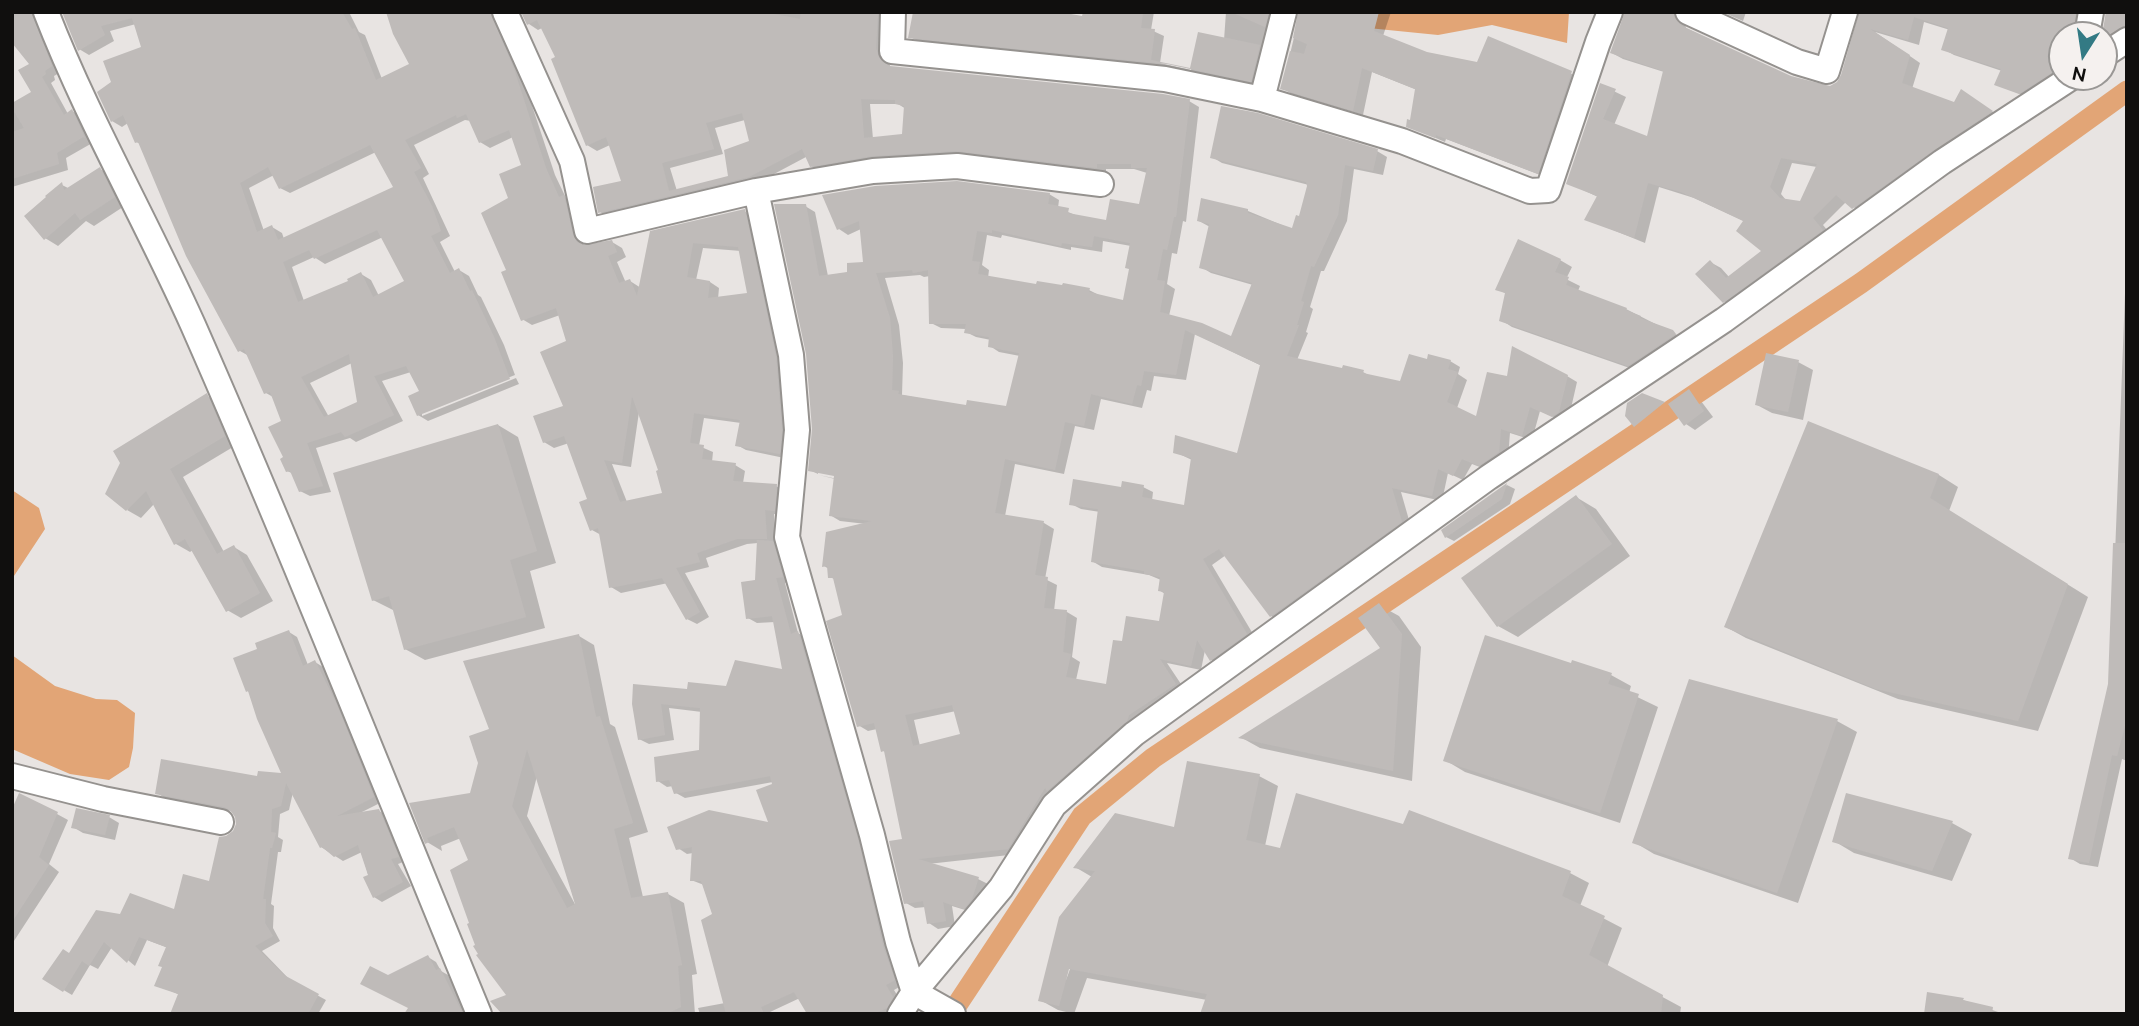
<!DOCTYPE html>
<html>
<head>
<meta charset="utf-8">
<style>
	body { margin:0 }
	#map { position:relative; width:2139px; height:1026px; overflow:hidden; background:#e8e4e2; font-family:Ubuntu,sans-serif }
	canvas { display:block }
	.frame { position:absolute; inset:0; border:14px solid #100f0e; pointer-events:none }
	.north { position:absolute; left:2048px; top:21px; width:70px; height:70px; box-sizing:border-box; background:#f5f1ef; border:2px solid #999795; border-radius:50%; rotate:192deg; font-size:19px; font-weight:700; line-height:28px; text-align:center; color:#100f0e }
	.north::after { content:''; display:block; margin:auto; width:24px; height:32px; background:#337a84; clip-path:polygon(50% 0,100% 100%,50% 72%,0 100%) }
</style>
</head>
<body>
<div id="map">
<canvas width="2139" height="1026"></canvas>
<div class="frame"></div>
<div class="north">N</div>
</div>
<script>
const c = document.querySelector('canvas').getContext('2d');
c.lineJoin = 'round';
function fillPath(path, color) {
  c.fillStyle = color;
  c.fill(path, 'evenodd');
}
function strokePath(path, color, width, dash) {
  c.strokeStyle = color;
  c.lineWidth = width;
  c.lineCap = dash ? 'butt' : 'round';
  c.setLineDash(dash || []);
  c.stroke(path);
}
fillPath(new Path2D(`
	M1369 12H1569L1567 43 1492 25 1438 35 1368 28Z
	M12 490 39 508 45 529 12 579Z
	M12 655 55 686 96 699 117 700 135 713 133 748 129 767 109 780 70 774 12 749Z`), '#e2a576');
fillPath(new Path2D(`
	M12 12H42L61 72 54 76 55 80 51 83 68 114 72 111 82 117 94 142 66 158 68 170 12 187V105L34 93 32 65Z
	M63 12H349L359 32 365 35 382 79 412 65 387 12H501L555 175 566 198 574 202 582 242 585 247 612 242 622 248 626 257 617 262 626 283 630 281 641 288 651 233 744 211 754 217 786 364 789 459 746 450 737 445 741 423 704 418 699 446 713 452 712 462 735 465 745 471 743 483 776 486 786 492 784 515 774 514 776 545 782 549 791 581 785 583 798 633 808 639 903 985 894 990 902 1003 894 1014H809L800 998 770 1012V1014H700L698 1008 725 1003 714 915 704 885 691 880 693 853 687 854 678 848 770 824 774 785 773 782 685 798 676 793 673 786 667 787 658 781 700 751 702 712 669 708 674 740 649 744 639 739 634 704 689 691 727 687 784 671 775 622 757 623 748 618 756 582 758 543 747 544 706 558 709 567 685 573 709 617 697 624 687 619 668 583 621 593 611 587 601 535 592 530 589 500 569 443 554 448 544 442 565 407 568 343 560 315 532 325 522 319 508 270 510 199 523 167 513 137 490 148 480 142 471 121 465 120 414 145 429 174 423 178 450 236 440 242 455 272 459 270 469 276 478 295 481 297 504 345 515 375 422 412V416L516 378 519 384 428 421 418 415 421 392 411 372 382 381 403 421 356 442 350 438 316 448 331 492 310 496 300 491 294 474 287 471 284 422 273 397 266 393 249 356 240 351 141 144 136 142 128 123 122 127 112 121 114 82 143 48 136 24 110 31 114 41 89 55 79 49ZM376 152 396 188 284 239 282 233 272 227 264 231 249 188 274 175 280 188 290 193ZM383 237 406 282 379 296 371 280 361 274 351 282 304 301 292 267 314 257 325 264ZM703 248 741 251 749 295 718 299 719 288 710 282 696 280ZM352 363 359 403 329 417 310 383ZM639 412 661 471 664 494 627 502 612 464 631 467Z
	M524 12H889L885 54 891 68 1189 101 1199 107 1186 222 1183 221 1177 254 1172 253 1167 284 1175 289 1169 316 1232 338 1253 285 1211 273 1201 267 1210 227 1199 221 1248 211 1294 230 1300 218 1309 185 1222 163 1212 157 1377 151 1387 157 1383 175 1354 169 1347 221 1324 271H1321L1310 307 1313 309 1306 332 1308 333 1297 360 1343 370 1363 372 1372 377 1401 383 1428 361H1450L1460 367 1458 374 1467 380 1457 408 1477 418 1508 379 1567 376 1577 382 1569 417 1563 421 1540 411 1532 440 1510 433 1508 458 1490 471 1472 464 1463 480 1448 473 1442 501 1401 492 1411 527 1281 622 1271 616 1226 555 1212 565 1256 639 1221 665 1211 660 1205 650 1201 670 1167 663 1185 690 1018 854 928 864 978 879 988 884 982 905 975 913 952 906 955 926 938 929 929 923 926 907 915 908 906 903 904 840 886 752 883 751 877 729 868 731 858 725 844 617 836 580 830 577 829 569 824 566 866 524 840 521 830 515 835 479 819 475 842 480 843 477 818 471V474L810 470 814 429 805 206 815 212 828 276 849 274 865 264 861 229 848 235 839 229 824 196 1049 194 1059 200 1058 208 1078 216 1108 222 1141 206 1147 173 1134 169H1106V173L968 156 821 171 811 166 806 157 759 182 610 218 600 212 623 182 610 145 597 151 587 145 558 58 542 28 538 30 529 24ZM870 104H898L906 109 904 136 873 139ZM745 120 751 143 730 178 677 191 670 168 723 154 715 128ZM987 235 1001 238 1002 235 1071 250V247L1102 252 1103 241 1131 246 1130 269 1124 302 1099 295 1089 290 1038 286 988 278 989 270 982 265ZM920 275 924 277 930 276 931 323 941 328 966 329V332L976 337 991 340 990 346 999 352 1020 356 1008 408 967 407 902 395 903 363 899 325 885 278ZM1195 334 1262 366 1238 456 1175 452 1192 460 1185 507 1152 501 1153 492 1143 487 1122 489 1071 504 1081 509 1100 512 1092 561 1102 567 1149 575 1161 580 1159 590 1165 594 1160 623 1123 643 1108 686 1076 680 1080 662 1072 657 1077 618 1067 612 1054 611 1057 585 1045 579 1054 529 1044 523 1005 516 1015 464 1064 474 1075 426 1094 430 1101 399 1142 408 1147 390 1151 391 1154 376 1186 380ZM956 711 962 735 920 746 914 720Z
	M1085 12H1154L1151 30 1164 36 1160 63 1191 70 1199 34 1224 40 1226 12H1280L1261 86 1178 69 920 42 910 37 1083 18Z
	M1300 12H1391L1383 36 1427 54 1478 64 1489 38 1581 78 1548 178 1446 139 1445 142 1408 126 1411 122 1417 90 1372 72 1363 115 1292 94 1282 88Z
	M1625 12H1685L1684 20 1686 28 1790 77 1830 87 1838 84 1843 76 1861 12H2089L2084 35H2062V77L2031 99 1997 84 2002 71 1954 55 1943 49 1950 30 1924 22 1919 45 1875 32 1920 63 1912 89 1955 105 1972 98 2002 118 1864 214 1846 202 1823 225 1833 237 1735 308 1724 301 1710 262 1721 268 1730 278 1764 251 1744 221 1694 198 1659 187 1645 243 1586 219 1598 197 1568 183 1601 85 1626 97 1614 125 1648 138 1664 72 1623 59 1612 53ZM1792 163 1817 167 1802 203 1786 200 1781 194Z
	M1722 12H1746L1743 21Z
	M2106 12H2127V35L2115 41 2104 34Z
	M100 169 112 176 126 205 94 226 86 221 58 246 45 238 62 185 70 189Z
	M2127 241V695L2110 685Z
	M1560 260 1572 267 1566 279 1580 286 1578 291 1626 309 1685 339 1641 372 1512 327 1501 320 1507 294 1497 289Z
	M1798 362 1813 370 1803 420 1772 413 1757 405Z
	M1689 391 1698 397 1713 417 1695 430 1686 424Z
	M1642 395 1673 409 1645 431 1635 425Z
	M207 396 220 403 238 444 183 477 224 552 234 547 247 555 273 601 241 618 227 610 193 550 190 552 176 544 154 504 141 518 127 510Z
	M1809 423 1939 475 1958 487 1949 511 2088 597 2038 731 1898 699 1746 638 1726 627Z
	M498 425 518 437 556 563 530 571 545 628 425 660 405 649 395 611 373 600Z
	M1507 485 1515 489 1510 504 1454 541 1446 537 1444 530Z
	M1576 497 1596 509 1630 556 1518 637 1498 626Z
	M1379 605 1399 616 1421 647 1412 781 1260 748 1242 738 1383 649Z
	M289 632 297 637 308 665 315 662 323 667 345 711 382 802 360 813 379 811 387 815 406 861 398 864 411 886 382 902 374 897 362 852 343 861 321 847 293 792 289 810 280 814 278 837 283 840 281 852H278L271 904 274 906 273 928 280 941 262 951 291 981 326 1000 318 1014H172L180 995 157 985 168 948 147 940 135 966 112 947 98 969 90 965 72 995 45 979 70 955 121 916 175 912 211 883 237 826 236 816 231 811 165 798 157 793 284 775 250 692 247 691 259 650Z
	M579 636 594 645 610 724 615 727 648 832 629 838 643 897 668 894 684 903 697 974 692 975 695 1014H503L509 996 471 861 461 838 441 846 442 851 427 842 411 805 472 794ZM537 776 576 906 527 816Z
	M1572 665 1611 675 1631 686 1629 693 1658 707 1620 823 1465 772 1445 760Z
	M2127 706V761L2122 759 2098 867 2080 864 2070 858Z
	M1837 721 1857 732 1798 903 1654 854 1634 842Z
	M1259 776 1278 786 1265 846 1281 850 1570 873 1589 883 1580 906 1622 928 1607 967 1681 1007 1680 1014H1201L1207 1000 1087 978 1074 1014 1058 1010 1040 1000 1092 877 1075 867 1175 829ZM1070 960 1073 961 1066 980Z
	M12 813 57 814 68 820 49 864 59 872 12 944Z
	M109 817 119 823 115 840 83 833 73 827Z
	M1952 823 1972 834 1952 881 1854 853 1834 841Z
	M428 957 436 962 441 971 448 975 467 1014 414 1010 388 977Z
	M1929 994 1963 1000 2004 1014H1925Z`), '#0003');
strokePath(new Path2D(`
	M951 1014 1082 816 1153 758 1861 283 2127 91`), '#e2a576', 21);
fillPath(new Path2D(`
	M12 12H31L52 66 45 71 46 74 42 77 64 115 72 109 85 138 83 137 57 153 59 164 12 179V132L24 128 12 108V103L31 92 18 70 29 64 12 43Z
	M62 12H342L352 29 355 28 376 80 409 64 393 34 386 12H490L514 69 546 168 559 197 564 195 573 235 577 242 583 245 612 240 617 252 608 256 619 283 630 279 637 296 650 231 745 209 776 357 782 430 780 454 735 446 740 420 694 413 690 443 704 445 702 459 736 463 733 481 777 484 775 511 765 510 767 539H737L697 553 700 562 676 568 700 612 686 620 662 578 609 588 598 528 590 531 579 502 587 499 564 436 543 443 533 416 563 406 540 352 566 341 556 308 521 321 501 272 506 270 481 213 508 198 499 174 521 165 509 130 479 143 466 114 457 118 456 115 405 140 421 168 414 172 432 206 441 231 431 236 450 273 459 268 470 291 472 290 494 337 510 379 417 416 408 396 419 391 406 366 374 376 394 415 345 437 341 432 307 443 323 486 299 492 290 471 286 472 280 459 283 457 268 427 281 421 270 392 264 394 244 349 238 352 186 256 138 142 135 143 123 115 111 122 97 92 111 82 103 61 141 47 132 18 101 26 105 35 78 51ZM370 145 393 187 278 240 272 225 257 232 240 183 268 167 279 189ZM377 230 404 281 373 297 361 272 347 279 348 281 298 302 283 262 309 250 314 259ZM693 243 738 247 747 293 708 298 710 281 687 277ZM349 354 357 402 324 417 301 377ZM632 396 658 470 656 471 662 493 620 502 604 460 622 463Z
	M521 12H762L800 19 801 12H878L876 48 879 58 890 66 1163 94 1190 99 1176 217H1174L1167 250 1163 249 1157 280 1165 281 1160 312 1202 323 1231 336 1252 283 1199 268 1209 224 1197 221 1201 198 1248 209V213L1292 228 1296 215 1299 216 1307 186 1306 182 1210 158 1221 106 1258 113 1378 149 1373 171 1345 165 1338 215 1314 267 1311 266 1301 301 1304 302 1297 325H1299L1287 356 1342 368 1343 365 1364 370 1363 373 1400 381 1409 354 1427 359 1428 354 1451 360 1448 369 1458 372 1447 402 1476 416 1487 372 1507 376 1512 346 1568 375 1559 412 1552 417 1530 407 1522 436 1501 429 1499 452 1479 466 1462 459 1453 476 1438 469 1432 496 1392 488 1402 522 1270 617 1219 549 1203 559 1247 634 1210 661 1197 640 1191 666 1160 659 1176 684 1129 715 1127 721 1047 791 1045 788 1008 849 918 859 979 877 972 899 964 909 943 902 946 921 927 924 923 901 904 904 889 841 902 839 884 751 881 752 874 723 857 727 826 621 842 615 833 578H828L827 566 822 567 826 532 872 521 829 516 834 476 808 471 812 429 806 354 774 204H806L819 276 847 272V263L863 262 859 221 837 230 822 195 875 186 957 181 1050 193 1048 204 1069 208 1068 213 1106 220 1110 199 1139 204 1147 168H1131V164H1097V168L956 151 872 156 810 167 802 149 749 177 598 213 593 187 621 181 606 137 586 146 551 59 555 57 537 20 527 25ZM861 99 895 100V104L904 106 902 134 864 138ZM742 113 749 141 724 150 728 176 669 191 662 163 714 149 706 123ZM992 230 1061 246 1062 243 1092 247 1094 236 1130 243 1125 268 1129 269 1123 300 1089 292 1090 288 1063 283 1062 285 1037 281 1036 284 978 274 980 262 972 261 977 231 992 233ZM912 270 913 273 928 270 929 324H966L964 333 989 337 988 347 1019 353 1006 406 967 400 966 405 898 394 899 391 892 390 893 357 890 318 876 273ZM1185 330 1260 365 1237 453 1175 435 1173 453 1191 458 1184 505 1142 497 1144 485 1122 481 1121 487 1073 479 1069 505 1098 509 1091 562 1144 571V574L1160 577 1158 591 1164 592 1159 621 1126 616 1122 641 1113 640 1106 684 1066 677 1071 654 1063 652 1067 610 1044 608 1048 577 1035 575 1044 521 995 513 1005 459 1055 470 1065 422 1084 426 1091 394 1132 404 1137 385 1141 386 1144 371 1176 375ZM952 705 960 734 913 746 905 715Z
	M913 12H1060L1082 16 1083 12H1143L1141 28 1155 29 1151 60 1190 68 1198 32 1260 45 1251 82 1167 64 908 38Z
	M1231 12H1269L1265 27Z
	M1298 12H1379L1374 31 1427 52 1477 62 1488 36 1572 71 1538 174 1436 135 1435 138 1406 127 1407 119 1410 120 1415 89 1362 68 1353 111 1280 89 1290 51 1304 54 1307 44 1293 38Z
	M1625 12H1673L1676 20 1682 26 1791 76 1830 86 1837 82 1841 75 1859 12H2076L2072 35H2062V66L2019 94 1994 85 2001 69 1941 50 1948 28 1914 17 1908 40 1870 29 1910 55 1902 83 1954 102 1961 89 1993 111 1934 150 1852 209 1836 195 1813 218 1823 230 1723 303 1695 274 1710 260 1726 278 1761 251 1736 231 1743 221 1681 192 1648 183 1634 238 1584 220 1597 196 1566 184 1600 83 1616 89 1603 119 1647 136 1663 71 1610 53ZM1781 158 1817 164 1800 201 1780 198 1770 187Z
	M2106 12H2127V25L2106 36 2102 35Z
	M100 167 115 197 80 220 75 213 44 240 24 216 46 197 45 196 62 182 64 190Z
	M1518 239 1561 259 1555 272 1569 277 1566 285 1627 308 1626 310 1641 316 1640 318 1673 330 1676 334 1628 366 1499 321 1505 293 1495 290Z
	M1766 353 1799 360 1788 412 1755 405Z
	M1689 389 1704 411 1684 426 1668 404Z
	M207 393 225 436 170 469 217 554 234 545 260 593 226 612 185 539 174 545 146 491 126 511 105 494 120 463 113 451Z
	M1642 393 1665 402 1634 427 1625 416 1627 403Z
	M1808 421 1939 474 1930 498 2068 584 2018 721 1876 689 1724 627Z
	M498 424 537 551 510 560 526 617 404 650 389 596 372 601 333 473Z
	M1507 483 1502 499 1445 538 1441 530Z
	M1576 495 1612 544 1497 627 1461 578Z
	M757 540 773 541 783 577 776 578 791 634 798 631 858 839 883 946 895 980 886 985 893 997 887 1008 873 1014H807L794 992 761 1007 764 1014H726L701 920 712 914 701 881H690L692 847 676 850 667 827 709 810 768 822 756 790 772 784 770 776 674 794 669 780 656 782 654 757 699 750 700 708 661 704 665 735 638 740 632 704 633 684 687 689 688 682 726 686 735 660 782 669 772 616 746 619 741 582 755 580Z
	M2113 543H2127V718L2117 756 2112 755 2089 863 2068 859 2108 684Z
	M1379 603 1402 634 1393 771 1238 738 1380 648 1358 618Z
	M289 630 303 666 315 660 337 705 374 797 337 816 379 809 399 857 391 859 403 882 373 898 363 877 368 875 358 845 334 857 322 847 320 848 286 783 281 806 272 809 271 832 276 833 272 848H270L263 899H266L265 923 273 936 255 946 284 975 319 994 308 1014H170L178 994 154 986 162 967 158 966 166 947 139 937 127 963 104 942 89 966 82 961 63 992 42 979 63 949 69 953 96 910 120 914 130 893 174 909 183 874 209 881 219 837 226 836 233 831 236 824 235 817 230 810 224 807 155 794 161 759 257 776 258 771 281 773 257 719 248 691 246 692 233 658 257 649 255 643Z
	M579 634 596 717 600 716 633 823 614 829 631 898 668 892 682 965 678 966 681 1007 666 1014H502L490 1001 506 995 476 955 478 954 473 946 475 945 467 924 469 923 450 870 468 860 454 827 427 838 429 842 425 844 409 803 470 793 478 763 469 736 489 729 463 661ZM527 749 575 904 567 908 512 806Z
	M1485 635 1571 663 1572 660 1612 673 1608 684 1639 694 1600 813 1443 761Z
	M1689 679 1838 719 1777 893 1632 843Z
	M1187 761 1260 774 1246 840 1280 848 1296 793 1403 824 1409 810 1571 871 1562 896 1605 916 1589 955 1663 995 1661 1014H1200L1207 994 1069 969 1059 1006 1038 1001 1059 917 1095 871 1073 868 1115 813 1174 827Z
	M19 793 58 812 39 857 49 865 12 922V809Z
	M1846 793 1953 821 1932 871 1832 842Z
	M76 808 110 815 105 835 71 828Z
	M428 955 436 970 440 968 463 1014H404L408 1008 360 984 370 966 388 975Z
	M1927 992 1964 998 1963 1000 1993 1007 1992 1014H1924Z`), '#bfbbb9');
const minor = new Path2D(`
	M46 12C88 120 146 220 193 325 293 552 384 784 479 1014
	M505 12 572 161 587 231 756 191 873 171 957 166 1101 184
	M893 12 892 51 1165 79 1262 99 1284 12
	M1688 12 1797 62 1827 71 1845 12
	M2087 35 2091 12
	M2104 55 2127 40
	M1262 99 1402 141 1530 191 1548 190 1598 42 1610 12
	M756 191 791 355 797 430 787 537 872 835 898 942 914 992 953 1014
	M12 776 103 799 221 822
	M900 1014 914 992 1001 888 1054 805 1134 734 1489 477 1724 320 1942 162 2072 77`);
strokePath(minor, '#95928f', 28);
strokePath(minor, '#fff', 24);
</script>
</body>
</html>
